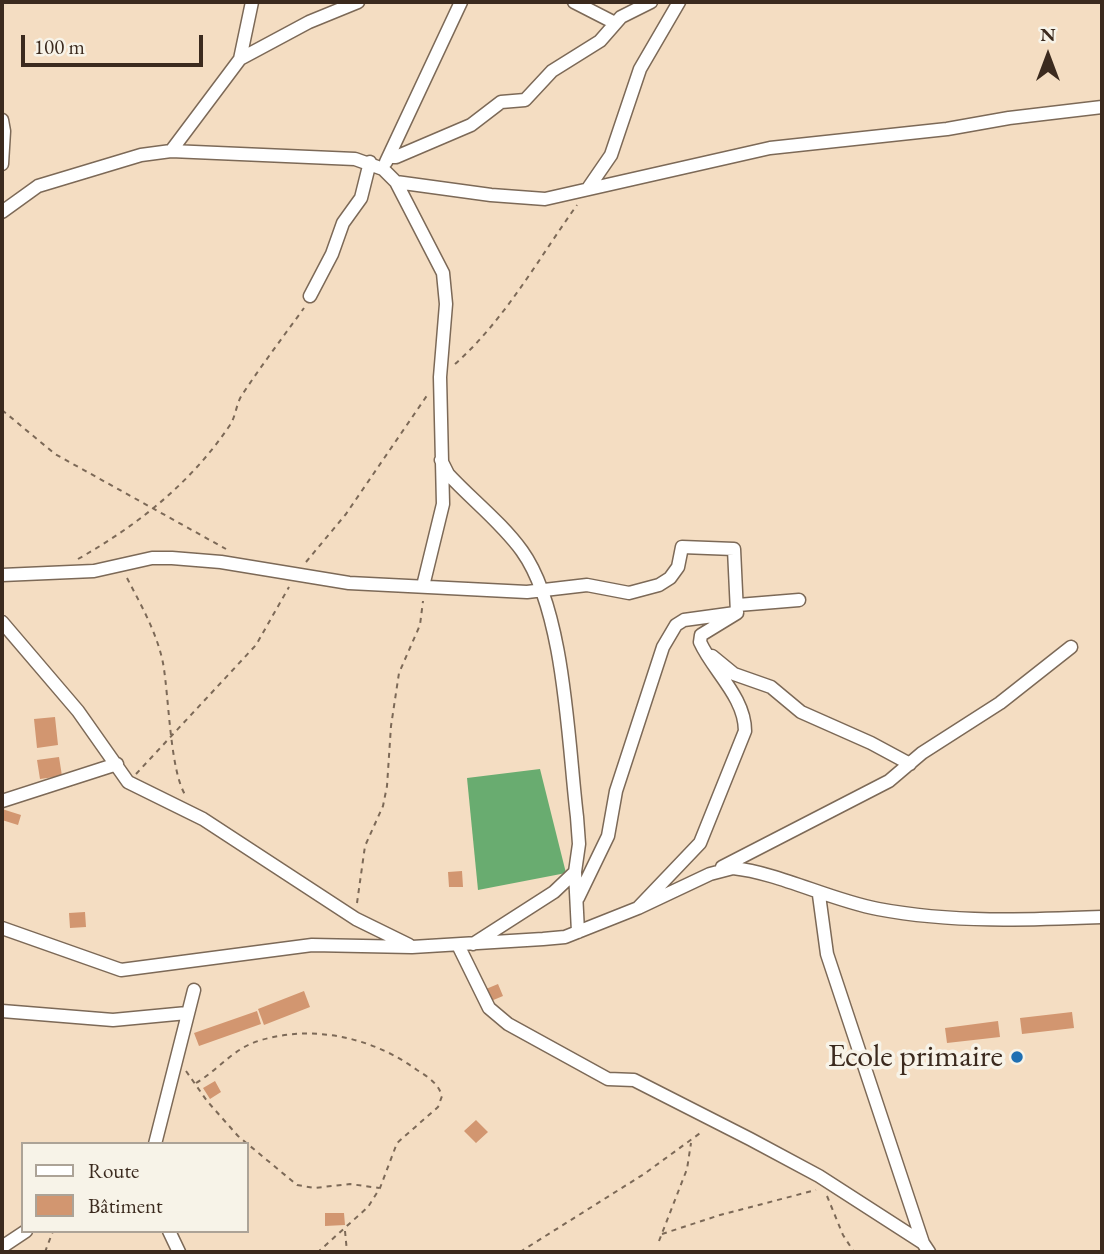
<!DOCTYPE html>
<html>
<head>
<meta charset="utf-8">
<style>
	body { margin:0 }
	#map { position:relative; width:1104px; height:1254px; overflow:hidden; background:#f4ddc2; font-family:"EB Garamond",serif }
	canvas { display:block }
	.frame { position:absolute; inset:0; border:4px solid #3b2a1e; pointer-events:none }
	.legend { position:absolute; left:21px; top:1142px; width:228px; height:91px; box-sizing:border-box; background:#f7f3e8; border:2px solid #aca397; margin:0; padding:9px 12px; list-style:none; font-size:21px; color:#3b2a1e }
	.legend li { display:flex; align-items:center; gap:14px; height:35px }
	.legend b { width:35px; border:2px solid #aca397 }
	.north { position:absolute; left:1013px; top:21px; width:70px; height:70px; -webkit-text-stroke:5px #f7f3e8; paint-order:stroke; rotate:0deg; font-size:19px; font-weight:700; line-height:28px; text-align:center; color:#3b2a1e }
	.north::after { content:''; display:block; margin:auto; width:24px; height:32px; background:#3b2a1e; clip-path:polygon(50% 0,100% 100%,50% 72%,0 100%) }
	.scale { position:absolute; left:21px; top:35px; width:182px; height:32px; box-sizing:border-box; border:4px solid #3b2a1e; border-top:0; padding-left:9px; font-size:21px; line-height:24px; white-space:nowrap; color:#3b2a1e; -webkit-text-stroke:5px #f7f3e8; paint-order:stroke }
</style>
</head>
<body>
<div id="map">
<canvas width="1104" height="1254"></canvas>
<div class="frame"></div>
<ul class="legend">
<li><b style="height:9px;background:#fff"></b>Route</li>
<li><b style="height:19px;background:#d29670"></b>Bâtiment</li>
</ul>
<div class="north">N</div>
<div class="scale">100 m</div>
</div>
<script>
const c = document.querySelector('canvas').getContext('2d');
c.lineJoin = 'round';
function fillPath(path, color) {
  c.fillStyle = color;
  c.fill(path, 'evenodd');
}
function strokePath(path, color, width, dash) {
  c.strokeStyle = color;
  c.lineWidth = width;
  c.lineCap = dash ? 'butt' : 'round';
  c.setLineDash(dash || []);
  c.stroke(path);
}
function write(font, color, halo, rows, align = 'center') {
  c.font = font + ' "EB Garamond",serif';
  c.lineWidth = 7;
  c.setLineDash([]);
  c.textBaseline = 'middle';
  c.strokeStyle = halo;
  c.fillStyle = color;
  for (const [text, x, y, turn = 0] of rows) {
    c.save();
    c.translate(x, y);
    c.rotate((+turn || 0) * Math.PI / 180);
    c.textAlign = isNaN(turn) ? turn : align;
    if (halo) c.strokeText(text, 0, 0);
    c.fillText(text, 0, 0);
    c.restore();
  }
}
fillPath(new Path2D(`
	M540 769 566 873 478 890 467 778Z`), '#69ac70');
fillPath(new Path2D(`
	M55 717 58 745 37 748 34 719Z
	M59 757 62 776 40 779 37 760Z
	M2 809 21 815 18 825 2 820Z
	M462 871 463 887H449L448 872Z
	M85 912 86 927 70 928 69 913Z
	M498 984 503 996 491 1001 486 989Z
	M304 991 310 1007 264 1025 258 1009Z
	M257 1011 261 1024 199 1046 194 1033Z
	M1072 1012 1074 1028 1022 1034 1020 1018Z
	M998 1021 1000 1037 947 1043 945 1028Z
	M215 1081 221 1092 210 1099 203 1088Z
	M476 1120 488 1132 476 1143 464 1131Z
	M325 1213H344L345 1225 325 1226Z`), '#d29670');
const minor = new Path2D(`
	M574 2 615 23
	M240 59 252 2
	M2 120 4 131 2 164
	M171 151 240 59 309 22 358 2
	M389 157H396L471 125 501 102 525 100 552 71 600 41 621 17 651 2
	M386 162 461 2
	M396 182 443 273 446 304 440 377 443 504 423 586
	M589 187 611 155 640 69 679 2
	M2 212 38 186 141 155 171 151 355 159 383 169 396 182 491 195 545 199 770 148 947 129 1009 118 1102 107
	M310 296 332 254 343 223 361 198 370 162
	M441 460 448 474C472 500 501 522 522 551 565 611 568 743 577 817L579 844 575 872 578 932
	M2 575 94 571 152 558H172L221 562 349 583 527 592 587 585 629 593 659 585 670 578 678 567 682 547 734 549 737 613 701 635 700 642C713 671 745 697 745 731L700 843 638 908
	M738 605 799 600
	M2 622 78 711 128 782 203 819 356 919 409 945
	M712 656 734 674 771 687 801 712 871 743 910 764
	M2 801 117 764
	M722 867 889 781 922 753 1000 703 1071 647
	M819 895 827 954 923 1243 929 1252
	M578 898 608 836 616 791 663 647 676 625 684 620 735 613
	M2 928 121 970 312 945 412 947 543 939 565 937 638 908 710 874 733 868C779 873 830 900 878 909 952 923 1027 920 1102 917
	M473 944 554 892 575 872
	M458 945 489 1008 508 1024 608 1079 634 1080 750 1139 819 1176 923 1243
	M2 1011 113 1020 187 1013
	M155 1144 194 990
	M169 1231 179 1252
	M2 1247 26 1231`);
strokePath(minor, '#7c6957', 15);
strokePath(new Path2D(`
	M455 364C504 321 539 258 577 205
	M2 410 55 454 226 549
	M78 559C138 525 191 483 230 425 236 416 236 404 242 395 261 366 283 337 304 308
	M306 562 346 514 428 394
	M127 578C141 605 157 633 163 663 169 696 170 773 186 796
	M136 774 256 645 289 587
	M357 903 365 846 383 806 387 786 391 726 399 673 420 625 423 601
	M186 1071 207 1101 238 1136 297 1185 314 1188 350 1184 379 1188
	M196 1083C218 1070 233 1049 258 1041 312 1024 372 1037 417 1070 428 1077 438 1083 442 1096L438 1107 397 1143 380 1188 368 1207 318 1252
	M827 1196 843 1235 854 1252
	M345 1231 347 1252
	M662 1234 720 1215 816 1190
	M659 1241 687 1169 691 1143
	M45 1252 53 1231
	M520 1252 644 1174 703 1131`), '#7c6957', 2, [5, 5]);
strokePath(minor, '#fff', 12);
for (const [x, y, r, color] of [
	[1017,1057,7,"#1f6fb2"]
]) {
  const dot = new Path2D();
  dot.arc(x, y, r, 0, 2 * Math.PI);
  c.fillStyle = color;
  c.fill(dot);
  strokePath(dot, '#f7f3e8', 2.5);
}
write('32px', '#3b2a1e', '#f7f3e8', [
	["Ecole primaire",1003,1057]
], 'right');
</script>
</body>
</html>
